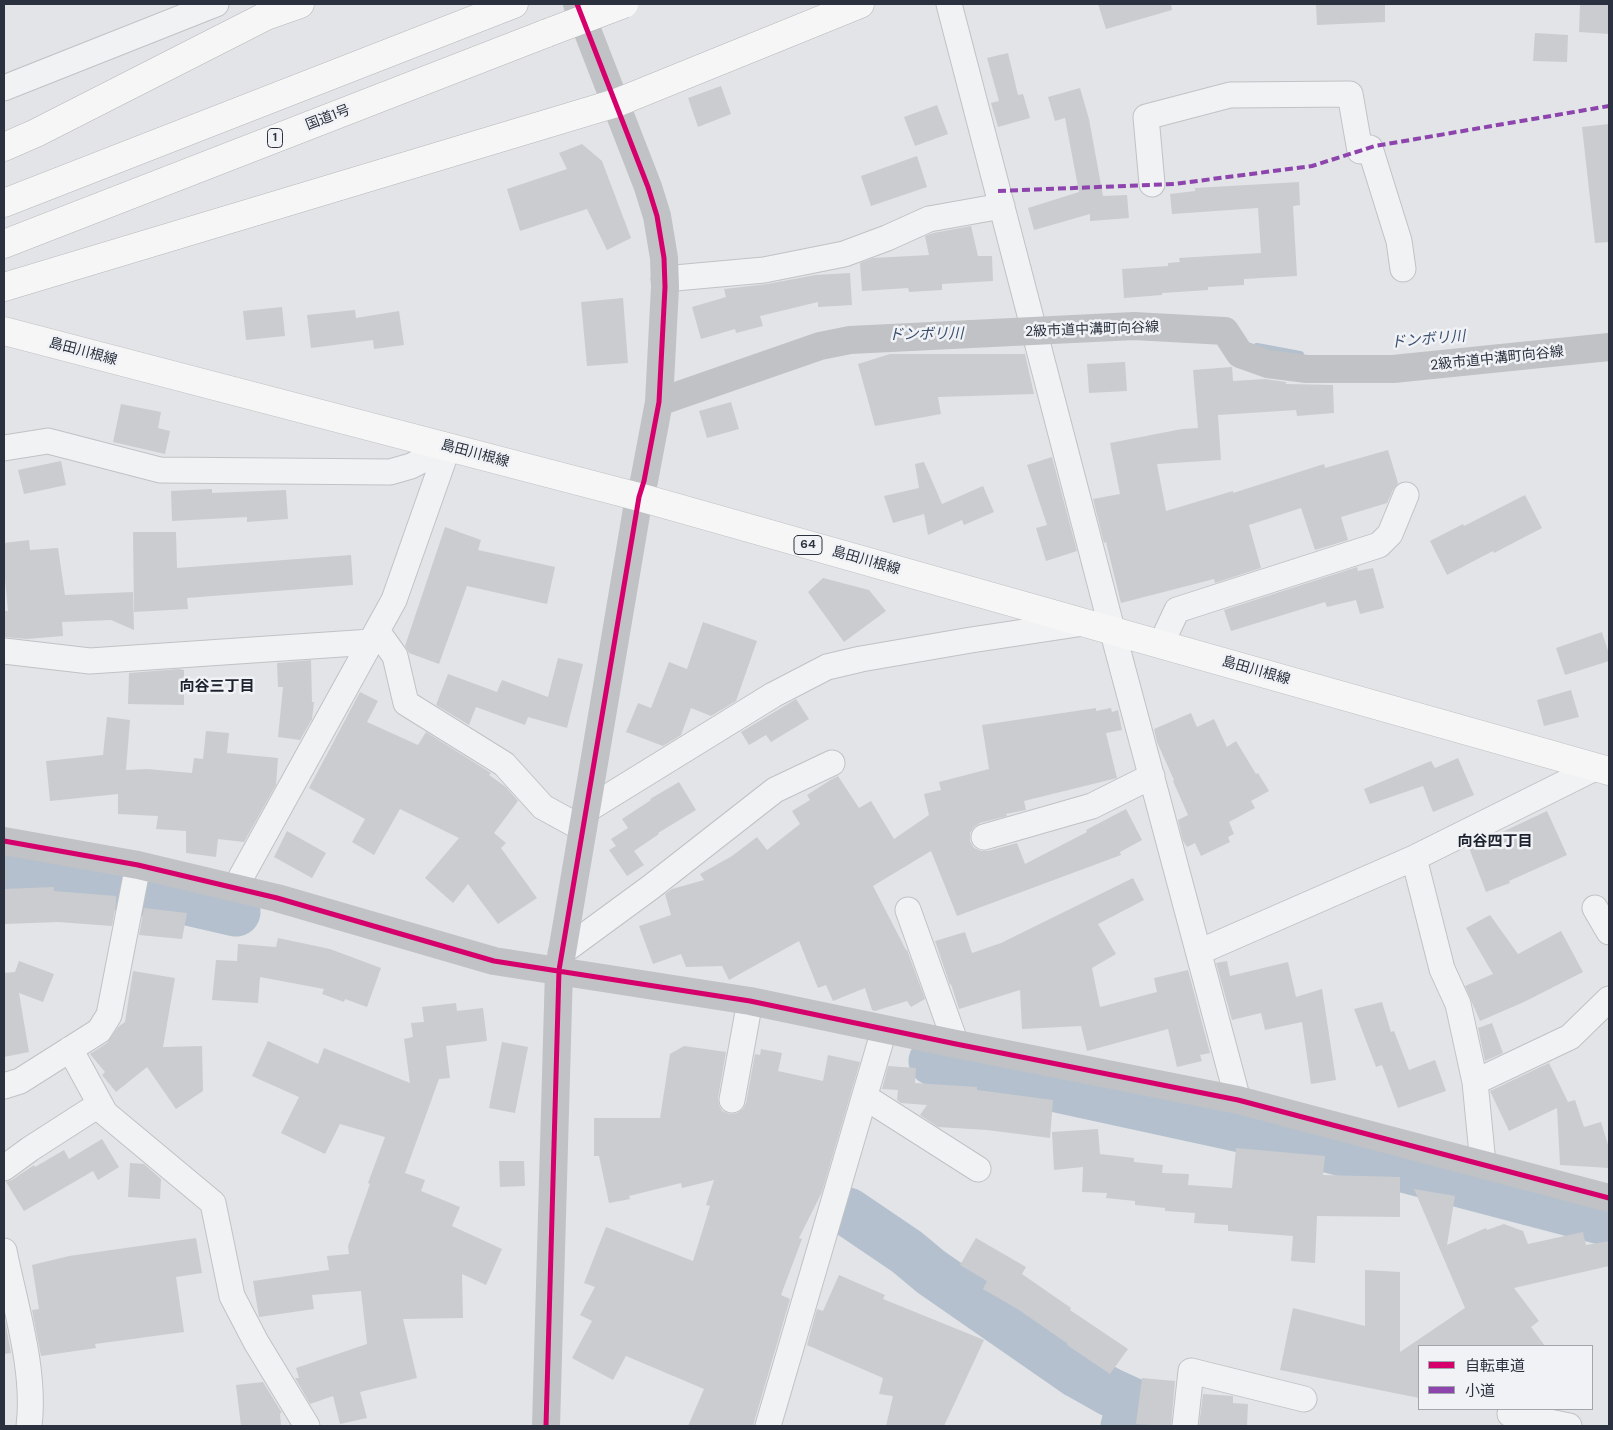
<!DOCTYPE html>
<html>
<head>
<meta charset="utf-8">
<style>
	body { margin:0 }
	#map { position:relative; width:1613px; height:1430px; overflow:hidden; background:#e2e4e7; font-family:"DM Sans","Noto Sans JP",sans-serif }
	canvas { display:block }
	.frame { position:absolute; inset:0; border:5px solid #2b313e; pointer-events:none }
	.legend { position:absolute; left:1418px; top:1345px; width:175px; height:65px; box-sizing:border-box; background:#f0f2f6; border:1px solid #a1a5ac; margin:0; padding:6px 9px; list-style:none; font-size:15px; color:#2b313e }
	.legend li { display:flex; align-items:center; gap:10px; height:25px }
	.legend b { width:25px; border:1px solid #a1a5ac }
</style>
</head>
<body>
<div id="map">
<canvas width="1613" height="1430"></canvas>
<div class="frame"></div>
<ul class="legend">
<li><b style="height:6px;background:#d6006c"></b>自転車道</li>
<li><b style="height:6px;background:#8e44ad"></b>小道</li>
</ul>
</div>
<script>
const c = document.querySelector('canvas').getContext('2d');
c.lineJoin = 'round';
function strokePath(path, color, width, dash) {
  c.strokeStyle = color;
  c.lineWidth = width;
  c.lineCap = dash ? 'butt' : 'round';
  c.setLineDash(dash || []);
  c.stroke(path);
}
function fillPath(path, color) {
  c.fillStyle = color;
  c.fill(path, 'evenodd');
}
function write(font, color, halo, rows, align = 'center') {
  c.font = font + ' "DM Sans","Noto Sans JP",sans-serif';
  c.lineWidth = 5;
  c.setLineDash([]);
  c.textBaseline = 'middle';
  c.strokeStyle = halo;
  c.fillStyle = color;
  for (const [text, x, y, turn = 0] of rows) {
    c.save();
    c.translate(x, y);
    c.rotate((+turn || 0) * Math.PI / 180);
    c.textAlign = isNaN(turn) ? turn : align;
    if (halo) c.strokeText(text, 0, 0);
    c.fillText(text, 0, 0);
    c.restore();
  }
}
strokePath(new Path2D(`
	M1257 347 1300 355`), '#b4c0ce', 8);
strokePath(new Path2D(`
	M4 869 127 887 236 912
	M933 1061 1301 1141 1609 1222
	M848 1212 907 1252 931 1272 1078 1374 1110 1392 1132 1402 1125 1426`), '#b4c0ce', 49);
fillPath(new Path2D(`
	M1098 4H1171L1172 10 1106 29Z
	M1316 4H1385V22L1317 25Z
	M1580 4H1609V34L1579 32Z
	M1535 33 1568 35 1567 62 1533 61Z
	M1008 53 1018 95 1023 94 1030 118 998 127 991 103 999 101 987 58Z
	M721 86 731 114 698 127 688 98Z
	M1080 88 1089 119 1103 196 1127 195 1129 218 1090 221V214L1034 230 1028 208 1079 192 1065 118 1055 121 1048 97Z
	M937 105 948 134 915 146 904 117Z
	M1609 124V242L1595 243 1582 127Z
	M582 144 602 161 631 238 607 250 587 209 520 231 507 189 567 169 559 153Z
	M917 156 927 187 871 206 861 176Z
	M1299 182 1300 205 1293 206 1297 276 1244 279V285L1208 287V290L1162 293V295L1124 298 1122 269 1168 266V263L1180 262 1179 258 1261 253 1258 208 1172 214 1170 194 1195 191V188Z
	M971 226 978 256H992L993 281 942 284V290L909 292 908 288 862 291 860 263 873 258 929 255 925 236 933 233Z
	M850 273 852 305 818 307V302L760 316 763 326 736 333 735 329 701 339 692 307 726 297 724 289 767 284 815 275Z
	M623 298 628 363 587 366 581 302Z
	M282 307 285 336 246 340 243 311Z
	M355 310 356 318 399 311 404 345 374 349 373 340 311 348 307 315Z
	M890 354H1025L1034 394 938 397 941 414 875 426 858 364Z
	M1125 362 1127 391 1089 393 1087 364Z
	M1232 367 1233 381 1265 379 1286 382V384L1333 385 1334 413 1297 416 1296 410 1218 415 1221 460 1157 464 1166 511 1233 491V493L1324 464 1325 468 1388 450 1398 483 1393 490 1387 503 1341 517 1348 540 1315 550 1301 508 1249 525 1261 568 1215 583 1214 579 1121 603 1106 542 1104 543 1093 499 1120 494 1110 443 1182 429 1198 428 1193 370Z
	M731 402 739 429 707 438 699 411Z
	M121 404 161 412 158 428 170 431 165 454 113 442Z
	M1052 457 1077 551 1046 561 1036 528 1047 525 1027 465Z
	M61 461 66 485 24 494 18 470Z
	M924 462 942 504 983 486 994 512 964 525 962 520 928 535 924 514 893 523 884 496 919 488 915 464Z
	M212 489V493L286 490 288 519 247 522V517L172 521 171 491Z
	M1525 495 1542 528 1494 553 1493 551 1447 575 1430 541 1463 524 1464 526Z
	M445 527 481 540 478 550 555 567 547 604 467 586 439 664 409 653 405 646Z
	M133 532H176L177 568 351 555 353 585 187 598 188 609 134 612Z
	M29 540 30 550 58 548 65 595 133 592 134 630 111 620 62 622 63 636 27 639 4 637V611H8L4 569V543Z
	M1357 567 1358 571 1373 568 1384 608 1360 614 1356 600 1327 607 1325 602 1231 631 1224 610Z
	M823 578 869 590 886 611 844 642 808 592Z
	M703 622 757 641 736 701 711 716 691 708 681 735 663 746 626 732 638 703 651 708 669 662 687 669Z
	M1602 632 1609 654V661L1565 675 1556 648Z
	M558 658 583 664 567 728 528 717 525 725 476 707 469 725 436 705 448 674 497 692 502 680 548 697Z
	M311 660 312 702H314L312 719 300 740 278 737 283 687H278L277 663Z
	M179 669 184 670V705L128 704 129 673Z
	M1571 690 1579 717 1544 726 1537 700Z
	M360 692 378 701 367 722 418 745 426 732 491 773 489 775 506 787 518 801 494 833 506 843 501 848 537 898 498 924 468 884 453 903 425 878 459 838 400 809 374 855 352 842 365 819 309 788Z
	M796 699 809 719 771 742 766 735 749 745 741 732Z
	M1096 708V711L1111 708 1112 712 1118 710 1122 730 1106 733 1117 778 1024 801 1026 810 1006 814 1007 816 980 823 974 827 970 833V841L974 848 981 851H988L1017 843 1025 864 1087 832 1086 830 1126 809 1142 840 1120 852 1121 855 957 916 931 851 873 886 906 950H907L925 999 911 1007 907 1001 875 1011 872 1010 865 988 833 1001 826 985 818 988 799 941 729 980 722 966 686 967 681 954 653 964 639 926 671 915 665 894 672 889 704 880 700 874 732 856 757 837 767 850 800 824 792 811 810 800 807 795 832 779 838 776 859 808 871 801 894 839 929 815 924 794 941 790 939 782 989 769 982 725Z
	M1191 713 1197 727 1214 719 1227 747 1236 741 1256 774 1258 773 1269 791 1251 801 1255 808 1229 822 1234 834 1228 837 1230 842 1201 856 1195 843 1187 847 1183 841 1178 820 1188 815 1173 781 1174 780 1157 742 1154 729Z
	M107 717 130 720 126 770 147 769 192 773 194 758 203 759 206 731 229 733 227 753 278 758 276 785 244 842 218 839 216 857 186 853V831L156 829 158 816 118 814V794L50 801 46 761 103 755Z
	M1458 758 1474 795 1433 812 1423 786 1370 804 1364 789 1431 761 1435 768Z
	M679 782 696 810 658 833 659 834 634 851 644 865 627 876 609 850 616 846 611 839 628 828 622 819 651 800 650 799Z
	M1547 811 1567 855 1509 881 1510 883 1486 892 1469 848 1499 836 1498 834Z
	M287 831 326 853 312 878 274 857Z
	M1133 878 1144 900 1098 924 1116 954 1092 968 1100 1007 1157 992 1154 978 1188 970 1210 1053 1200 1055 1202 1061 1177 1067 1168 1029 1087 1051 1081 1026 1022 1029 1020 990 959 1009 951 984 950 985 935 941 965 932 972 953 1001 943Z
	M54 887V891L116 896V904L112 926 58 922 4 924V889Z
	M144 908 187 913 182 939 139 935Z
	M1490 915 1518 954 1561 931 1583 972 1524 1002 1480 1021 1465 986 1493 974 1466 928Z
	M278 938 330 949 381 968 367 1007 345 999 344 1002 322 994 324 989 260 977 258 1003 212 1000 216 960 237 961 238 944 276 947Z
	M19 961 54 974 43 1002 19 993 29 1052 4 1057V973L15 972Z
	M1227 961 1230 976 1288 962 1296 997 1322 989 1336 1080 1311 1084 1302 1022 1265 1030 1261 1013 1232 1020 1216 963Z
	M133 971 175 978 163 1047 202 1046 203 1091 176 1109 147 1067 116 1092 102 1075 105 1072 90 1054 107 1043 118 1027 125 1022Z
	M1382 1002 1391 1032 1394 1031 1409 1070 1435 1060 1446 1091 1398 1108 1382 1065 1376 1067 1354 1009Z
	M456 1003 457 1011 483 1008 487 1041 446 1046 450 1078 439 1079 405 1173 425 1180 421 1191 460 1207 452 1226 502 1249 486 1285 462 1274 463 1318 403 1319 417 1378 360 1392 367 1418 340 1424 333 1396 310 1404 295 1378H299L296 1368 367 1344 361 1291 312 1295 314 1309 259 1317 253 1281 329 1270 327 1256 349 1254 348 1246 370 1184 368 1183 385 1137 340 1124 325 1154 281 1133 299 1097 252 1076 268 1041 318 1064 324 1048 410 1083 404 1039 413 1037 411 1023 424 1022 422 1007Z
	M1492 1023 1503 1053 1485 1061 1478 1028Z
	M502 1042 528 1047 515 1113 489 1108Z
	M684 1046 726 1052 718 1098 719 1105 722 1111 730 1114 737 1113 743 1109 746 1103 755 1054 760 1055 761 1049 782 1053 778 1071 823 1081 828 1055 860 1062 822 1192 799 1238 802 1239 781 1295 790 1299 753 1426H688L704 1389 626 1356 613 1380 572 1358 592 1321 580 1315 595 1287 584 1283 606 1227 693 1261 710 1206 706 1205 714 1180 682 1188 681 1183 629 1196 630 1199 609 1203 599 1156H594V1118H660L670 1054Z
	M1549 1063 1568 1102 1575 1100 1584 1127 1601 1122 1609 1148V1168L1560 1165 1557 1108 1509 1131 1490 1091Z
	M888 1066 916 1068 915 1083 977 1087V1090L1053 1100 1050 1138 987 1130 938 1127 920 1115 927 1105 901 1103 897 1100 898 1090 882 1089Z
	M1098 1129 1100 1154 1134 1158V1162L1163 1165 1162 1173 1189 1174 1188 1185 1232 1188 1236 1148 1325 1156 1323 1175 1400 1177V1217L1317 1216 1315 1263 1291 1261 1293 1236 1228 1231V1225L1194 1223 1195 1213 1165 1211V1208L1135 1205V1201L1106 1198 1107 1193 1082 1192 1083 1167 1054 1170 1052 1132Z
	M102 1139 119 1167 98 1180 93 1171 24 1211 6 1182 12 1180 34 1165 35 1167 64 1150 69 1159Z
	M499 1161H524L525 1186 500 1187Z
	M130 1163 144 1164 161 1179 160 1199 128 1197Z
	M1414 1189 1455 1196 1447 1245 1486 1228 1487 1230 1504 1224 1523 1231 1528 1244 1583 1232 1586 1245 1609 1241V1266L1514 1288 1539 1321 1531 1327 1545 1346H1419V1398L1280 1370 1293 1308 1365 1326V1270L1400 1272V1352L1465 1308Z
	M196 1238 202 1273 176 1277 184 1332 95 1344 96 1348 41 1356 32 1310 39 1309 32 1265 69 1256Z
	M976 1238 1026 1267 1022 1274 1071 1308 1070 1310 1128 1349 1110 1374 1067 1345 1068 1344 1019 1310 983 1289 987 1281 960 1265Z
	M839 1275 885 1295 883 1299 984 1340 944 1426H886L893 1396 879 1394 883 1378 807 1345 817 1309 823 1311Z
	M4 1315 11 1353 4 1354Z
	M1142 1378 1175 1381 1171 1426 1136 1424Z
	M263 1382 282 1413H280L281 1426H241L236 1385Z
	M1203 1394 1233 1396V1403L1248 1404 1247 1426H1199Z`), '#cbcccf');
const street = new Path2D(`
	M949 4 1108 614 1238 1100
	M4 88 216 4
	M1370 148 1399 241 1403 269
	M1152 184 1146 117 1230 95 1350 94 1360 151
	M664 279 764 270 844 254 887 238 929 219 1002 206
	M4 448 48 441 160 470 390 472 411 466 448 447
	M377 631 395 656 406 703 504 764 543 807 583 829
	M1161 644 1177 610 1379 545 1390 534 1406 495
	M4 651 90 661 371 642
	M585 811 773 695 827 667 861 659 971 640 1084 623
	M984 837 1092 806 1152 776
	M1414 858 1442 969 1458 1004 1475 1082
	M235 888 394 600 448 447
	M1595 908 1609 932
	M908 910 956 1044
	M1199 952 1414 858 1597 767
	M561 953 651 887 775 790 832 763
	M70 1049 105 1113 213 1203 232 1296 256 1342 307 1426
	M4 1086 20 1081 99 1031 109 1015 138 865
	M865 1097 978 1169
	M732 1100 750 1001
	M1483 1164 1475 1082 1570 1037 1609 999
	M4 1168 30 1149 100 1104
	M4 1251C15 1305 36 1371 29 1426
	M1510 1414 1569 1426
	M768 1426 884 1030
	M1185 1426 1191 1371 1304 1399`);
const primary = new Path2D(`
	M4 331 639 497 1609 771`);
const highway = new Path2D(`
	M4 147 36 133 266 16 300 4
	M4 203 514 4
	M4 244 547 33
	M4 287 616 103 860 4`);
strokePath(street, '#c1c2c5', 27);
strokePath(primary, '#bfc1c4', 29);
strokePath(highway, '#b5b7bb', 29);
strokePath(street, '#f1f2f4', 25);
strokePath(new Path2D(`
	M659 402 820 346 850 340 1134 326 1225 331 1240 354 1268 364 1307 369H1393L1609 347
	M4 841 138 865 277 898 494 961 750 1001 956 1044 1238 1100 1609 1198
	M546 1426 559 970 639 497 644 481 659 402 665 287 664 258 657 216 648 187 577 4`), '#c0c2c5', 28);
strokePath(primary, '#f6f6f6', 28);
strokePath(highway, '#f6f6f6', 28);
const highwayBridge = new Path2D(`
	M547 33 624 4`);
strokePath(highwayBridge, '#b5b7bb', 29, []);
strokePath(highwayBridge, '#f6f6f6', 28);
strokePath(new Path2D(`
	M998 191 1174 184 1312 166 1375 146 1609 106`), '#8e44ad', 4, [8, 4]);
strokePath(new Path2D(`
	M4 841 138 865 277 898 494 961 750 1001 956 1044 1238 1100 1609 1198
	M546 1426 559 970 639 497 644 481 659 402 665 287 664 258 657 216 648 187 577 4`), '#d6006c', 5);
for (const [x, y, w] of [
	[275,138,15],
	[808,545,28]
]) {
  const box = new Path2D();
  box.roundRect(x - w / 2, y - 9.5, w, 19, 4);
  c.fillStyle = '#f0f2f6';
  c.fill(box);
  strokePath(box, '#2b313e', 1);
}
write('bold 12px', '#2b313e', null, [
	["1",275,138],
	["64",808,545]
]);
write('14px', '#2b313e', '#f0f2f6', [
	["国道1号",328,118,-21],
	["2級市道中溝町向谷線",1092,330,-2],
	["島田川根線",83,352,15],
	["2級市道中溝町向谷線",1497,359,-6],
	["島田川根線",475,454,15],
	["島田川根線",866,561,16],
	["島田川根線",1256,671,16]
]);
write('italic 15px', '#3a4f6d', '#f0f2f6', [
	["ドンボリ川",926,335,-1],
	["ドンボリ川",1428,340,-5]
]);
write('bold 15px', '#1d222f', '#f0f2f6', [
	["向谷三丁目",217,687],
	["向谷四丁目",1495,842]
]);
</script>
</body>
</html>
